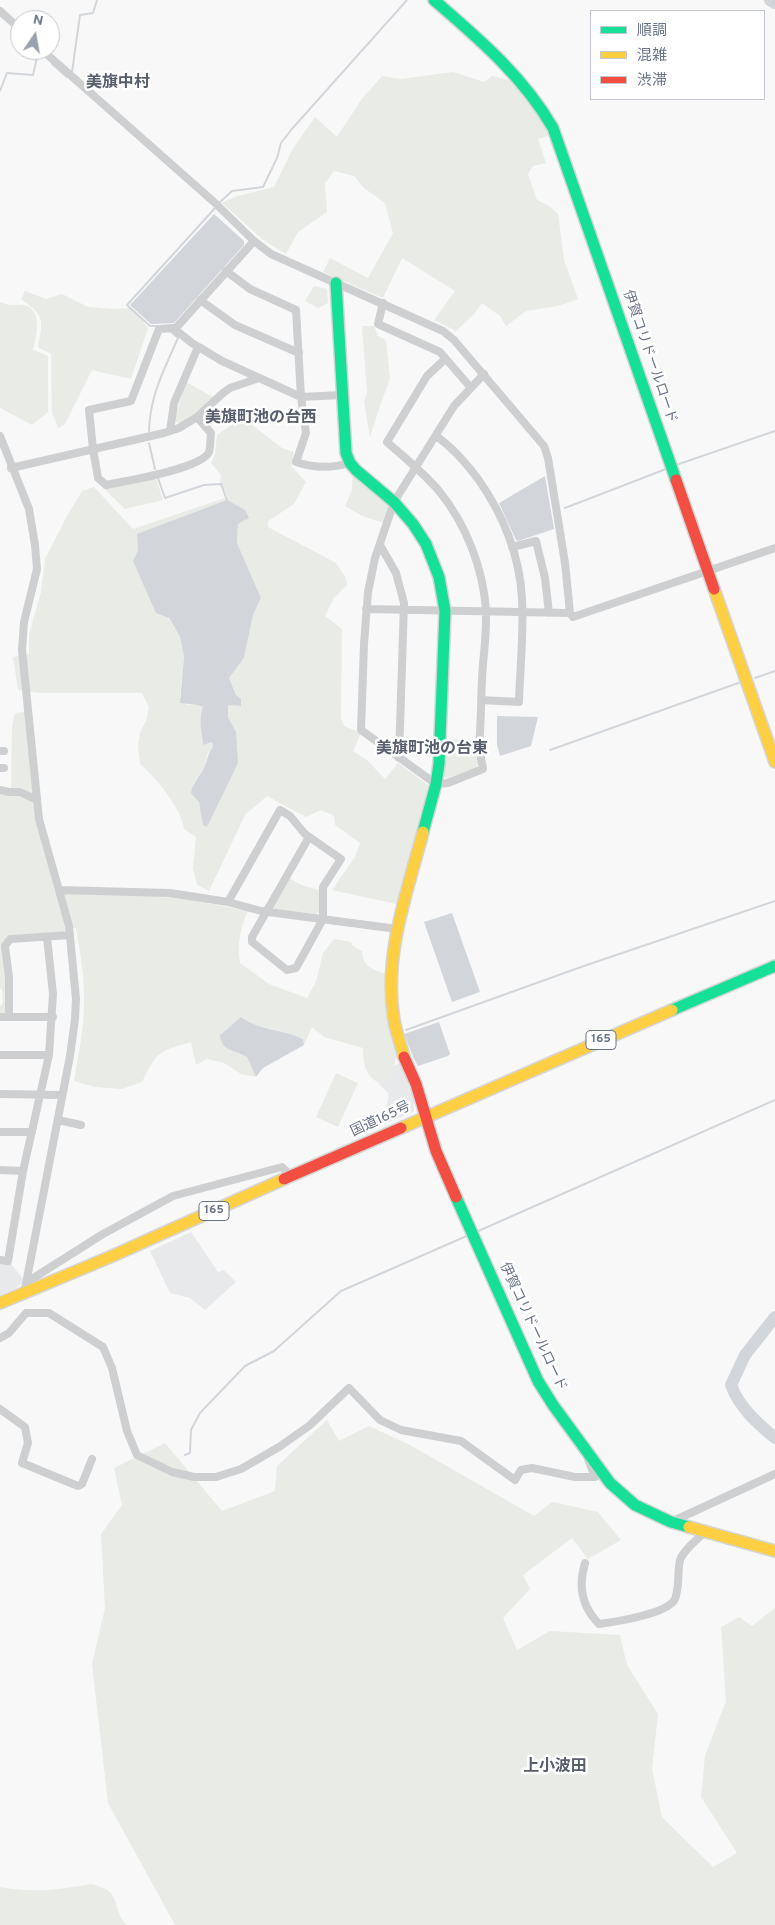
<!DOCTYPE html>
<html>
<head>
<meta charset="utf-8">
<style>
	body { margin:0 }
	#map { position:relative; width:775px; height:1925px; overflow:hidden; background:#f8f8f8; font-family:Overpass,"Noto Sans JP",sans-serif }
	canvas { display:block }
	.legend { position:absolute; left:590px; top:10px; width:175px; height:90px; box-sizing:border-box; background:#fff; border:1px solid #c3c7cf; margin:0; padding:6px 9px; list-style:none; font-size:15px; color:#697487 }
	.legend li { display:flex; align-items:center; gap:10px; height:25px }
	.legend b { width:25px; border:1px solid #c3c7cf }
	.north { position:absolute; left:10px; top:10px; width:50px; height:50px; box-sizing:border-box; background:#fff; border:1px solid #c3c7cf; border-radius:50%; rotate:12deg; font-size:14px; font-weight:700; line-height:20px; text-align:center; color:#697487 }
	.north::after { content:''; display:block; margin:auto; width:18px; height:22px; background:#9ba2af; clip-path:polygon(50% 0,100% 100%,50% 72%,0 100%) }
</style>
</head>
<body>
<div id="map">
<canvas width="775" height="1925"></canvas>
<ul class="legend">
<li><b style="height:6px;background:#16e098"></b>順調</li>
<li><b style="height:6px;background:#ffcf43"></b>混雑</li>
<li><b style="height:6px;background:#f24e42"></b>渋滞</li>
</ul>
<div class="north">N</div>
</div>
<script>
const c = document.querySelector('canvas').getContext('2d');
c.lineJoin = 'round';
function fillPath(path, color) {
  c.fillStyle = color;
  c.fill(path, 'evenodd');
}
function strokePath(path, color, width, dash) {
  c.strokeStyle = color;
  c.lineWidth = width;
  c.lineCap = dash ? 'butt' : 'round';
  c.setLineDash(dash || []);
  c.stroke(path);
}
function write(font, color, halo, rows, align = 'center') {
  c.font = font + ' Overpass,"Noto Sans JP",sans-serif';
  c.lineWidth = 5;
  c.setLineDash([]);
  c.textBaseline = 'middle';
  c.strokeStyle = halo;
  c.fillStyle = color;
  for (const [text, x, y, turn = 0] of rows) {
    c.save();
    c.translate(x, y);
    c.rotate((+turn || 0) * Math.PI / 180);
    c.textAlign = isNaN(turn) ? turn : align;
    if (halo) c.strokeText(text, 0, 0);
    c.fillText(text, 0, 0);
    c.restore();
  }
}
fillPath(new Path2D(`
	M401 1063 414 1100V1110L413 1112 382 1125 389 1094 378 1083 390 1079 393 1066Z
	M191 1232 218 1272 224 1270 236 1282 205 1310 190 1298 170 1293 150 1251Z
	M0 1264H11L24 1280 17 1288 0 1295Z`), '#e8e9ea');
fillPath(new Path2D(`
	M453 72 484 82 492 76 516 82 534 102 551 135 538 139 546 163 533 166 528 174 537 200 549 206 558 214 564 260 578 299 558 306 526 311 506 326 500 316 482 303 474 314 456 331 434 320 455 291 402 258 383 298 323 272 330 258 368 278 393 233 385 203 364 188 354 176 334 171 325 183 327 212 298 232 286 254 262 239 222 203 234 197 274 187 292 150 315 117 337 137 361 100 382 76 401 79Z
	M314 286 327 289 328 303 318 308 305 301Z
	M25 291 46 299 62 294 88 307 114 309 132 308 148 328 131 379 92 370 65 424 58 428 52 413 51 354 38 347C43 320 45 316 21 299Z
	M0 302C12 307 13 304 23 305 44 309 36 336 33 350L48 356V412L32 425 0 408Z
	M362 326H374L378 336 386 340 390 379 382 400 370 437 364 402 367 392Z
	M186 382 213 397 193 415 179 424 174 420Z
	M236 422 251 424 282 448 294 452 291 466 306 482 294 504 268 521V527L336 563 346 578 347 585 334 598 325 616 342 629 341 718 344 726 361 733 353 751 367 760 385 779 398 763 428 785 429 789 401 905 332 890 355 857 360 843 335 825 334 816 321 810 306 817 267 796 245 815 209 891 197 885 193 868 196 837 184 829C182 809 155 776 140 764L138 746 140 732 146 721 149 707 142 693H41L18 690 13 657 29 654V635L41 592 45 559 67 516 82 491 94 487 133 529 228 497 220 482 221 475 211 463 215 454 217 435ZM248 518 238 524 237 543 261 598 253 615 244 658 229 678 241 706 228 704V717L236 732 203 825 202 813 193 784 206 765 207 755 213 747 212 742 203 745C202 731 198 720 203 707L198 704 188 705 180 698 184 657 180 637 133 561 138 550Z
	M353 473 386 502 388 508 384 523 362 516 345 506 352 490Z
	M156 478 163 500 125 509 104 489Z
	M25 712 34 803 55 892 171 896 248 911C240 928 237 944 240 963L269 984 307 998 316 982 323 953 334 939 351 942 353 946 362 951C362 966 373 970 386 974L389 1022 397 1055 390 1079 380 1083C365 1077 363 1063 363 1048L324 1037 312 1027 304 1045 303 1039C283 1029 260 1030 241 1018L225 1030 242 1054 247 1057 256 1077 241 1074 224 1063 207 1059 196 1065 191 1042C157 1052 158 1051 142 1082L122 1089 95 1087 74 1081C78 1055 84 1030 84 1004 85 979 80 953 76 928H67L64 932 8 935 2 945 7 987V1010L3 1014H0V1006L3 1003 2 990 0 988V794L11 796 12 726 15 713Z
	M444 739 476 740 478 764 476 768 447 779 442 775Z
	M289 878 301 885 319 890 320 911 316 914 274 909 273 906Z
	M336 1073 358 1083 338 1127 316 1117Z
	M327 1420 339 1441 369 1426 410 1445 534 1516 552 1502 598 1512 621 1540 588 1559 572 1538 523 1575 530 1589 503 1618 517 1650 550 1631 620 1635 627 1665 658 1714 652 1769 662 1817 713 1867 737 1853 701 1797 705 1756 726 1701 721 1627 739 1617 752 1626 775 1608V1925H175L108 1803 92 1664 105 1608 101 1534 122 1505 114 1468 165 1443 222 1511 275 1491 277 1466Z
	M91 1884C125 1891 110 1910 127 1925H0V1887C34 1893 58 1890 91 1884Z`), '#e8ebe6');
fillPath(new Path2D(`
	M214 214 244 241V245L174 323 151 324 130 305Z
	M545 476 554 529 518 541 516 540 499 503Z
	M227 500 245 510 249 518 238 524 237 543 261 598 253 615 244 658 229 678 236 695 241 699V706L228 705V717L236 732 238 763 207 827 203 825 199 802 191 793C193 782 200 776 205 766 208 759 207 755 213 747L212 742 203 745C202 732 198 720 203 707 196 703 188 705 180 703L184 657 180 637 169 618 156 613 133 561 138 550 137 534Z
	M497 716 538 717 531 746 500 756 497 745Z
	M452 913 480 992 452 1002 424 922Z
	M241 1017C260 1031 283 1029 303 1039L304 1045 263 1068 256 1077 247 1057C235 1049 222 1053 220 1035Z
	M439 1022 450 1054 448 1056 418 1066 414 1059 404 1034Z`), '#d2d6db');
strokePath(new Path2D(`
	M52 64 67 77
	M72 72 80 15 93 13 97 0
	M0 91 7 73 33 75 38 53 42 54
	M219 203 232 191 263 187 277 158 281 143 291 130 407 0
	M159 326H150L127 305 216 207
	M149 431C150 395 164 370 178 338L170 331
	M149 443 155 469
	M679 464 775 431
	M158 478 165 498 204 485 221 484 227 500
	M565 508 666 469
	M755 678 775 671
	M550 750 741 682
	M406 1030 581 967 775 901
	M476 1232 775 1100
	M185 1455 190 1453 191 1430 200 1413 245 1366 274 1351 341 1291 469 1235`), '#d2d6db', 2);
strokePath(new Path2D(`
	M770 0 775 3
	M775 1317 745 1355 731 1385C739 1407 757 1423 775 1438`), '#d2d6db', 12);
const fast = new Path2D(`
	M434 0C479 39 523 76 553 128L676 480
	M336 283 346 453 350 463 356 470 394 502 413 524 426 544 439 577 445 611 439 764 436 784 423 832
	M672 1010 775 966
	M456 1197 538 1381 553 1405 610 1483 635 1505 671 1522 689 1527`);
const slow = new Path2D(`
	M714 589 775 762
	M404 1057C401 1045 396 1032 394 1020 383 956 407 893 423 832
	M401 1128 672 1010
	M0 1303 110 1257 284 1179
	M689 1527 775 1551`);
const jam = new Path2D(`
	M676 480 714 589
	M404 1057 416 1084 436 1151 456 1197
	M284 1179 401 1128`);
strokePath(fast, '#d4d5d6', 14);
strokePath(slow, '#d4d5d6', 14);
strokePath(jam, '#d4d5d6', 14);
strokePath(new Path2D(`
	M0 11 20 29
	M42 50 214 202 254 241 271 254 443 331 454 340 544 446 548 458 565 563 570 613 573 617 775 548
	M226 271 250 289 296 310 301 397 306 433 296 462C313 468 333 468 350 463
	M200 300 235 325 299 353
	M383 303 378 324 440 352 471 388
	M175 329 254 241
	M445 359 427 376 387 442C405 458 424 473 439 491 466 524 483 568 486 610 487 633 483 657 482 679 481 702 481 725 479 747L483 769 448 783 436 784 361 730 364 644 368 592 375 558 394 502 454 406 484 374
	M197 417 211 433C210 438 211 447 209 452 201 469 126 481 106 485L98 478 93 449 89 410 131 401 159 329 173 328 192 343 222 361 301 397 342 395
	M170 431 174 403 198 347
	M0 436 29 509 35 545 37 569 24 622 22 650 39 819 69 926 76 999 75 1019 70 1056 24 1294
	M436 436C452 447 466 463 478 479 503 514 520 556 522 599 524 633 520 668 519 702L481 700
	M11 468 164 433 179 428 197 417 223 393 230 388 259 378
	M380 545 396 573 404 603 399 758
	M512 547 536 541 545 578 549 613
	M366 609 570 613
	M0 751H4
	M0 768H4
	M0 790 9 792H20L37 800
	M59 890 170 893 228 902 261 911 397 929
	M228 902 280 810 290 816 305 834 341 859 323 887V919L296 968 287 970 252 942V937L309 837
	M0 1017H53
	M9 1017V977L5 946 10 939 70 935
	M0 1055H49
	M0 1094 62 1095
	M58 1120 81 1125
	M0 1132H32
	M0 1170 23 1171
	M0 1260 8 1261 23 1171 49 1055 53 994 47 937
	M27 1282 103 1234 173 1196 282 1167 291 1176
	M0 1338 9 1333 26 1313H49L103 1347 112 1368 127 1431 137 1455 172 1472 194 1477H216L241 1469 279 1447 309 1426 349 1388 380 1420 401 1430 461 1441 515 1480 521 1470 532 1468 575 1477H595L588 1459
	M0 1409 25 1427 28 1443 22 1463 78 1486 82 1484 92 1459
	M671 1522 775 1474
	M585 1563C578 1586 582 1607 599 1624 614 1622 668 1614 675 1599 680 1586 677 1573 680 1560 684 1549 698 1539 706 1531`), '#cecfd1', 8);
strokePath(fast, '#16e098', 11);
strokePath(slow, '#ffcf43', 11);
strokePath(jam, '#f24e42', 11);
for (const [x, y, w] of [
	[601,1040,30],
	[214,1211,30]
]) {
  const box = new Path2D();
  box.roundRect(x - w / 2, y - 9.5, w, 19, 4);
  c.fillStyle = '#fff';
  c.fill(box);
  strokePath(box, '#697487', 1);
}
write('bold 12px', '#697487', null, [
	["165",601,1040],
	["165",214,1211]
]);
write('14px', '#697487', '#fff', [
	["伊賀コリドールロード",649,357,71],
	["国道165号",381,1120,-25],
	["伊賀コリドールロード",532,1327,65]
]);
write('bold 16px', '#575e6c', '#fff', [
	["美旗中村",118,84],
	["美旗町池の台西",261,419],
	["美旗町池の台東",432,750],
	["上小波田",555,1768]
]);
</script>
</body>
</html>
